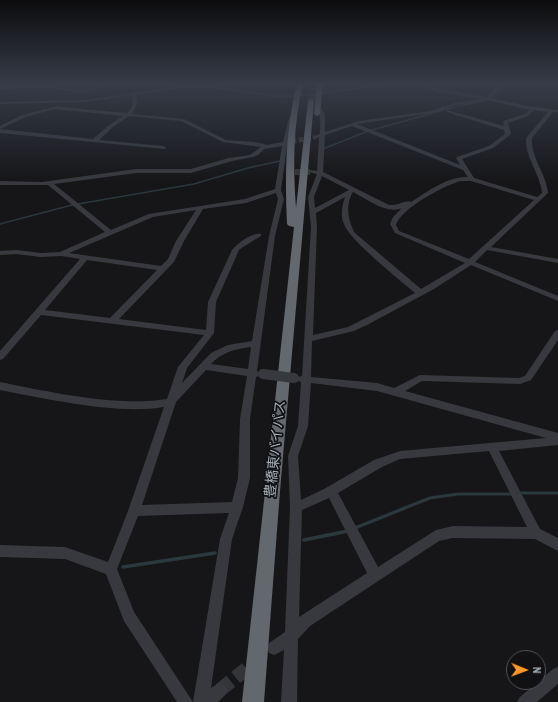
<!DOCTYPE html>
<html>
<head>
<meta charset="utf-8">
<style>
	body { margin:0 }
	#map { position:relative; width:558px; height:702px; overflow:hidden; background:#161618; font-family:"Archivo Narrow",sans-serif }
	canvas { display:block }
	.north { position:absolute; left:506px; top:650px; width:40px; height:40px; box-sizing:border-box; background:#111113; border:1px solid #4d5055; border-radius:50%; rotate:91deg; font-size:11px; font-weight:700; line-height:16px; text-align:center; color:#a7afb9 }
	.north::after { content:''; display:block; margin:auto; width:14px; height:18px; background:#fd9729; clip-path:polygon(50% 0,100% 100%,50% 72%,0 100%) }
</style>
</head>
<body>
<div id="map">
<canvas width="558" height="702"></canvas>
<div class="north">N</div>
</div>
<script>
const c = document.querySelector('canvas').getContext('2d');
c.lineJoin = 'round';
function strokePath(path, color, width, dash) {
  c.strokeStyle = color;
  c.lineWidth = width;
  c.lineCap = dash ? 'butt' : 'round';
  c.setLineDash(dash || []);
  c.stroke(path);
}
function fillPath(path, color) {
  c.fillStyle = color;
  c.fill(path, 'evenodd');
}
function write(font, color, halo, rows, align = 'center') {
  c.font = font + ' "Archivo Narrow","Noto Sans JP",sans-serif';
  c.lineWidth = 3.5;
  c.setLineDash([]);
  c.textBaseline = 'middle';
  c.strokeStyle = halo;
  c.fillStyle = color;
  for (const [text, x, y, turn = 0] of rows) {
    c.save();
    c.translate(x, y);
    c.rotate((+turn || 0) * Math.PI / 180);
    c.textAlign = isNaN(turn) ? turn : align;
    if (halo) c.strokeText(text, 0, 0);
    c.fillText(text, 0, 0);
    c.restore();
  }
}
strokePath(new Path2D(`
	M554 84 558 87
	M323 149 368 131 459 106 492 99 507 84
	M0 224 72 205 194 184 248 168 280 161`), '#2b383d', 1.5);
strokePath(new Path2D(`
	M521 493H558
	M402 509 430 498 458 494H510`), '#2b383d', 3);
strokePath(new Path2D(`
	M355 528 405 508
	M304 540 348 531
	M123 567 215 553`), '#2b383d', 3.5);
strokePath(new Path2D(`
	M284 143 315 137`), '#333538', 5, [5, 2.5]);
strokePath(new Path2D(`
	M286 172H311`), '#333538', 6, [6, 3]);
strokePath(new Path2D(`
	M220 690 255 662`), '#333538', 14, [14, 6]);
strokePath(new Path2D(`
	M311 101 313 88`), '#333538', 7, [7, 3.5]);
fillPath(new Path2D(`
	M109 84H117L81 93 50 88 0 89V87L50 86 81 91Z
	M386 84H401L296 97H275L212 88H180L136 95 137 103 132 114 184 119 226 140 255 142 267 145 283 142 288 121 292 114 296 115 292 121 286 153 281 190 284 199 275 236 257 371 261 374 259 376 256 377 250 419V478L243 507 232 539 211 688 220 682 225 685 228 690 225 695 218 702H177L124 621 106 574 65 559 0 557V545L65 547 108 562 128 511 164 407C118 415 47 399 0 390V382C49 392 118 407 167 399L178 367 204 335 41 315 3 359 0 360V351L80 259 61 256 41 257 16 254 0 255V251L16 250 41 253 60 252 105 232 48 185H0V181L42 182 136 169H191L229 158 250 155 261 147 223 142 181 121 129 116 113 127 99 140 163 146 166 148 165 149 0 133V126L22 115 58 106 60 107 127 113C133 109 133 102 132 95L85 102 0 104V102L85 100 180 86H212L275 95H296ZM54 109 123 116 109 125 93 139 0 129 26 117ZM282 146 275 189 245 199 149 214 111 230 54 184 136 173H191L232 161 253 157 258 155 264 149ZM276 193 278 199 269 236 252 341 228 345 211 353 182 383 187 368 214 333 216 302 239 250 243 247 261 236V234C252 232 238 243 232 250L208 302 206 330 119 319 174 262 184 241 203 209 246 203ZM196 210 176 241 168 259 161 266 69 253 153 217ZM87 260 157 270 110 318 45 310ZM251 347 248 369 211 364C222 352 236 349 251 347ZM206 370 247 376 240 419 238 478 232 502 142 505 176 402ZM229 513 220 539 193 702 134 612 117 569 138 516Z
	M413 84 486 97 499 84H504L491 98 528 106 558 110V112H553L532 138C531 159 546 173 548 193L491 247 558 259V263L487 250 475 262 558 296V301L471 265 434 289 367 325 354 331 312 341 311 377 377 383 394 388 420 375 519 378 525 376 555 331 558 330V340L531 380 520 384 422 381 405 391 558 433V445L499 451 540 529 558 538V551L535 539 453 538 439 541 310 626 298 639 297 702H281L284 650 274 655 269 653 267 648 269 643 285 632 290 507 288 456 298 426 301 382 298 381 296 379 298 377 302 376 311 227 308 197 317 174 308 172 311 170 317 171 319 137 315 139 312 137 320 134C320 124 322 116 316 108L320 107 324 113 325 118V132L359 121 431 111 455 103 481 99 438 92ZM488 100 530 110 525 114 503 121 504 126 447 110V112L504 130 505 134 489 146 457 157 456 158 460 165 357 124 432 113 456 105ZM534 110 548 112 526 138C525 158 540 173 542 193L537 197 474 178 462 159 493 148 511 134 508 123 528 116ZM352 126 463 170 468 177C448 176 427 192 411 202 405 200 398 206 389 205L323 172 325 135ZM322 176 349 190 315 208 314 197ZM460 181H471L534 200 469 259 399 231 396 225C401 208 444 186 460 181ZM353 192C367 199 387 215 402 208L393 217 390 224 395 233 465 263 421 289 355 233C348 221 345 204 353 192ZM345 197C342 206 340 215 344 224 350 241 399 279 415 293L348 327 313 335 317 227 316 213ZM311 383 377 391 546 438 400 451 374 460 324 489 301 500 298 456 308 426ZM489 451 527 527 453 526 436 530 378 567 338 493 382 467 400 459ZM329 498 367 573 299 617 302 510Z
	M558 667V684L537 702H517L520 697 553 669Z`), '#37393e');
fillPath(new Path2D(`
	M297 84H303C293 125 293 166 296 208L308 101 311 99 314 101 280 491 264 702H242L294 227 289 226 287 224C285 177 285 130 297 84Z
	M317 84H323L320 114 317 116 314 114Z`), '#63686f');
strokePath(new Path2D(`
	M263 374 294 378`), '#37393e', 10);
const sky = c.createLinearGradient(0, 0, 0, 183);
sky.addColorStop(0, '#0c0c0d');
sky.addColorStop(0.46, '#363c48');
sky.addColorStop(1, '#363c4800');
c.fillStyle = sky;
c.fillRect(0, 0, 558, 183);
write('14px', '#a7afb9', '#111113', [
	["豊橋東バイパス",276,449,-84]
]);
</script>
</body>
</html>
